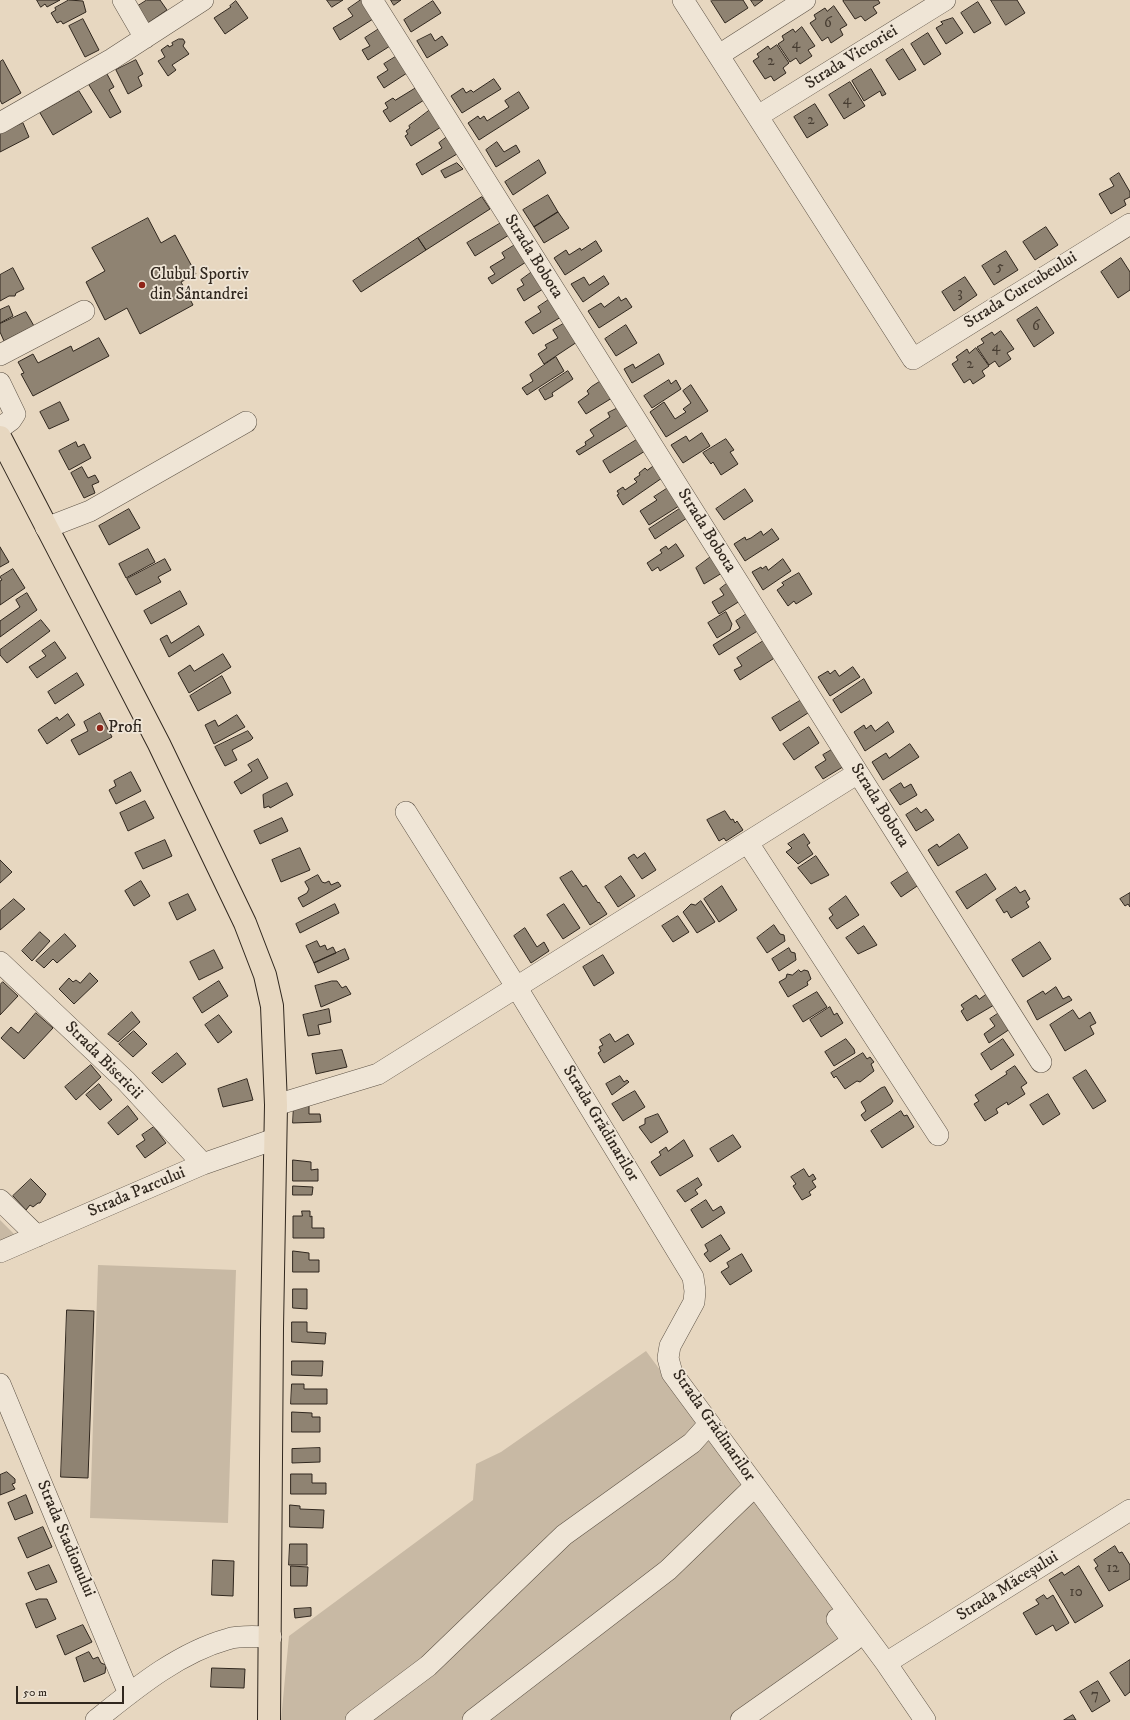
<!DOCTYPE html>
<html>
<head>
<meta charset="utf-8">
<style>
	body { margin:0 }
	#map { position:relative; width:1130px; height:1720px; overflow:hidden; background:#e7d7c0; font-family:"IM FELL DW Pica",serif }
	canvas { display:block }
	.scale { position:absolute; left:16px; top:1686px; width:108px; height:18px; box-sizing:border-box; border:2px solid #30271e; border-top:0; padding-left:5px; font-size:12px; line-height:14px; white-space:nowrap; color:#30271e; -webkit-text-stroke:3px #efe5d6; paint-order:stroke }
</style>
</head>
<body>
<div id="map">
<canvas width="1130" height="1720"></canvas>
<div class="scale">50 m</div>
</div>
<script>
const c = document.querySelector('canvas').getContext('2d');
c.lineJoin = 'round';
function fillPath(path, color) {
  c.fillStyle = color;
  c.fill(path, 'evenodd');
}
function strokePath(path, color, width, dash) {
  c.strokeStyle = color;
  c.lineWidth = width;
  c.lineCap = dash ? 'butt' : 'round';
  c.setLineDash(dash || []);
  c.stroke(path);
}
function write(font, color, halo, rows, align = 'center') {
  c.font = font + ' "IM FELL DW Pica",serif';
  c.lineWidth = 3.5;
  c.setLineDash([]);
  c.textBaseline = 'middle';
  c.strokeStyle = halo;
  c.fillStyle = color;
  for (const [text, x, y, turn = 0] of rows) {
    c.save();
    c.translate(x, y);
    c.rotate((+turn || 0) * Math.PI / 180);
    c.textAlign = isNaN(turn) ? turn : align;
    if (halo) c.strokeText(text, 0, 0);
    c.fillText(text, 0, 0);
    c.restore();
  }
}
fillPath(new Path2D(`
	M0 1220 17 1237 0 1244Z
	M98 1265 236 1270 228 1523 90 1518Z
	M646 1351 862 1643 751 1720H281L289 1636 473 1500 476 1464 501 1452Z`), '#c8b9a4');
const building = new Path2D(`
	M37 0H60L47 7 45 4 41 7Z
	M69 0 83 1 86 12 63 24 61 21 57 23 51 13 56 10 55 8Z
	M147 0H160L167 10 148 23 138 6Z
	M327 0H343L332 7Z
	M361 0 373 19 340 40 333 28 353 16 348 9Z
	M391 0H401L394 5Z
	M712 0H743L748 8 725 23 711 1Z
	M751 0H763L755 6Z
	M845 0H878L880 3 873 7 877 13 865 21 861 16 855 19 843 1Z
	M991 0H1017L1025 13 1006 25Z
	M236 1 248 18 225 34 214 18 231 7 230 6Z
	M433 1 441 13 411 32 404 20Z
	M978 2 991 23 974 33 961 13Z
	M834 6 847 25 840 29 843 35 831 43 828 37 822 41 810 23 816 19 814 15 825 8 827 11Z
	M953 18 963 33 946 44 936 28 943 24 941 22Z
	M83 19 99 50 85 57 69 26Z
	M802 27 815 46 808 50 812 56 800 64 796 58 790 62 778 44 784 40 782 36 793 29 795 32Z
	M379 29 390 46 368 60 362 50 370 46 365 38Z
	M928 33 941 54 924 65 911 44Z
	M431 34 435 41 442 36 448 45 427 58 417 41Z
	M179 39H183L185 42 183 46 189 54 172 65 176 70 168 76 158 61 165 57 161 50 168 45 169 47 173 45 172 43Z
	M777 45 789 63 783 68 786 73 774 81 771 76 765 79 753 61 759 57 757 54 768 46 770 49Z
	M903 49 916 70 899 80 886 60Z
	M397 56 407 73 384 88 377 77 388 70 384 64Z
	M3 60 21 93 2 104 0 100V62Z
	M136 60 143 74 138 77 142 86 128 94 116 70Z
	M871 69 886 94 882 96 880 91 864 101 852 81Z
	M107 74 114 87 109 90 121 112 110 118 89 85Z
	M494 79 501 89 462 113 451 96 463 88 466 93 471 90 473 92Z
	M850 82 865 106 844 119 829 95Z
	M416 88 424 100 390 122 383 111 388 108 385 103 393 98 395 100Z
	M79 91 92 112 53 135 40 113Z
	M519 92 529 108 479 140 468 123 478 116 480 119 484 116 487 121 509 107 505 101Z
	M815 104 828 125 807 138 794 117Z
	M430 110 441 127 411 146 405 136 408 134 406 131 410 128 409 126Z
	M23 123 29 137 0 152V134Z
	M447 137 457 154 422 175 416 164 442 148 439 143Z
	M497 142 504 152 516 145 520 152 496 167 486 150Z
	M539 160 546 173 513 195 505 182Z
	M457 163 463 169 445 178 441 171Z
	M1119 173 1130 192V197L1124 200 1126 205 1111 214 1099 194 1114 186 1110 179Z
	M548 195 558 212 534 227 523 210Z
	M482 197 490 209 426 250 418 238Z
	M558 212 569 228 544 243 534 227Z
	M148 218 161 243 175 235 196 274 181 282 193 305 140 334 127 308 105 320 86 282 105 271 92 248Z
	M501 223 509 235 475 256 467 243Z
	M1046 227 1058 245 1035 260 1023 242Z
	M418 238 426 250 361 292 353 281Z
	M596 241 602 251 565 275 554 258 566 250 569 255 580 248 581 250Z
	M515 245 526 262 492 284 488 278 495 274 490 267 505 258 502 253Z
	M1006 251 1018 270 994 285 982 266Z
	M1121 258 1130 272V290L1118 298 1101 272Z
	M13 268 24 289 16 293 15 296H9L0 301V275Z
	M532 272 543 289 524 301 517 289 524 285 521 280Z
	M604 276 609 284 583 302 571 284 584 277 589 285Z
	M965 277 977 295 954 311 942 292Z
	M619 297 621 301 626 298 632 307 599 328 588 311 601 303 604 307Z
	M550 299 561 317 533 334 525 322 541 312 538 307Z
	M9 306 13 316 0 323V310Z
	M1037 307 1054 333 1034 347 1017 320Z
	M26 312 34 326 4 341 0 332V324Z
	M565 323 577 342 544 364 538 354 547 348 545 345 558 338 553 330Z
	M626 325 637 343 616 356 605 339Z
	M1001 331 1014 349 1007 353 1011 359 999 367 995 361 989 365 977 347 984 343 981 339 992 332 994 335Z
	M99 338 109 356 33 396 21 374 24 373 18 362 33 354 38 363 71 346 73 351Z
	M976 348 989 366 982 371 985 376 973 384 970 379 964 383 952 364 958 360 956 357 967 349 969 353Z
	M659 354 664 364 632 383 624 369 633 364 635 368Z
	M556 357 564 371 527 395 522 388 533 381 530 375Z
	M568 371 573 379 552 393 553 396 545 400 539 390Z
	M669 380 671 384 676 380 681 389 652 408 644 396Z
	M601 381 612 398 586 414 578 402 589 394 587 391 591 387Z
	M691 385 708 411 666 437 650 412 664 402 675 419 686 412 683 409 691 403 683 391Z
	M60 402 69 420 49 429 40 412Z
	M618 408 628 425 579 455 576 451 586 445 585 442 594 436 590 430 610 417 608 413Z
	M702 433 710 446 683 463 671 445 686 436 689 441Z
	M638 439 645 451 610 473 603 461Z
	M726 439 734 450 730 452 738 464 721 475 713 462 711 464 703 453Z
	M76 442 78 447 84 444 91 458 69 470 59 451Z
	M654 466 662 478 623 505 617 495 619 494 617 491 623 487 625 490 637 482 634 479 640 475 639 473 645 468 647 470Z
	M82 467 88 478 95 475 99 482 92 485 95 493 84 498 71 473Z
	M668 488 679 506 649 525 640 511 657 500 654 497Z
	M745 489 753 501 724 520 716 509Z
	M681 508 687 518 655 539 649 529Z
	M129 509 140 528 109 545 99 526Z
	M772 529 779 539 745 561 734 544 745 537 746 540 751 538 761 531 763 535Z
	M676 544 684 556 660 571 658 567 652 571 647 563 662 553 660 550 666 546 668 549Z
	M0 547 9 562 0 567Z
	M148 549 155 562 126 578 119 564Z
	M712 556 722 573 704 584 696 568Z
	M165 559 171 570 158 577 161 582 136 595 127 579Z
	M783 559 791 571 763 590 752 572 761 567 762 569 766 566 768 570Z
	M13 569 25 588 0 605V581L2 580 0 577Z
	M799 573 812 594 796 604 794 601 788 606 777 590 784 585 782 583Z
	M729 582 740 601 719 614 712 602 724 595 720 589Z
	M180 591 187 604 151 624 144 611Z
	M27 593 37 610 0 637V621L20 607 16 600Z
	M726 612 732 624 730 630 717 638 708 623Z
	M748 613 759 630 719 655 713 645 740 628 736 621Z
	M41 620 50 631 7 663 0 655V650Z
	M199 626 204 635 169 657 160 639 167 635 171 643Z
	M765 640 776 657 740 680 734 670 742 666 737 658Z
	M55 642 66 658 37 678 29 667 46 656 42 651Z
	M223 654 231 667 189 693 178 673 190 665 194 671Z
	M853 667 860 677 830 696 818 677 828 671 830 674 835 670 839 676Z
	M77 673 84 685 55 704 48 692Z
	M222 676 231 693 198 711 190 696Z
	M864 679 872 693 841 713 833 700Z
	M803 699 811 711 780 731 772 718Z
	M100 713 112 737 79 755 71 740 88 731 84 722Z
	M68 714 75 725 47 744 38 730 57 717 59 720Z
	M237 715 245 727 214 744 205 725 215 720 218 726Z
	M888 722 894 732 865 751 854 732 864 725 866 729 871 725 875 731Z
	M809 727 819 743 794 760 783 744Z
	M248 731 253 738 251 740 232 750 237 760 225 766 215 747Z
	M910 744 919 757 883 780 872 762 886 753 889 758Z
	M835 748 846 765 823 779 815 767 826 760 823 755Z
	M258 759 268 778 241 794 234 782 252 771 248 765Z
	M131 772 141 791 116 804 109 790 116 786 114 781Z
	M287 783 293 795 270 808 269 806 264 808 263 795Z
	M901 783 904 788 911 784 917 795 900 805 890 790Z
	M145 801 154 818 128 831 120 813Z
	M917 808 921 813 926 809 934 820 916 831 906 815Z
	M725 811 731 820 733 819 735 823 737 821 743 830 726 841 724 838 719 841 707 820Z
	M282 818 288 831 260 844 254 831Z
	M804 834 810 843 807 845 813 854 798 864 786 852 792 848 788 844Z
	M959 834 968 848 938 866 928 850 937 844 939 847Z
	M165 840 172 856 143 869 135 853Z
	M300 848 310 870 281 882 272 860Z
	M645 853 656 870 642 879 628 858 634 854 637 858Z
	M816 856 829 875 811 884 798 868Z
	M0 860 12 872 0 883Z
	M914 868 923 882 901 897 891 883Z
	M572 871 583 887 586 885 598 903 599 902 607 914 590 925 560 878Z
	M986 874 996 889 967 909 956 892Z
	M318 875 322 882 325 883 329 881 331 885 338 882 341 886 303 907 298 898 307 893 309 889 305 882Z
	M621 876 635 896 618 907 605 887Z
	M141 881 150 896 134 906 125 891Z
	M722 886 737 910 719 922 704 899Z
	M1016 887 1020 893 1025 890 1030 899 1026 902 1029 907 1011 918 1007 911 1004 913 996 900Z
	M1130 893V907L1128 904 1125 906 1120 899Z
	M188 894 196 910 177 920 169 903Z
	M846 896 859 915 837 929 829 918 833 915 829 909Z
	M14 899 25 909 0 930V911Z
	M701 901 715 922 697 933 683 912 691 904 695 905Z
	M335 904 339 913 300 933 296 924Z
	M564 904 580 928 563 939 547 915Z
	M678 916 689 932 673 942 662 926Z
	M774 925 780 934 784 935 785 941 767 953 757 938Z
	M864 926 877 945 858 954 846 938Z
	M525 928 537 947 544 942 549 951 531 963 514 936Z
	M40 932 50 941 32 961 22 951Z
	M65 934 76 946 57 963 53 959 44 968 36 961Z
	M317 941 320 947 325 945 327 950 333 947 336 953 314 963 306 946Z
	M1040 942 1051 959 1023 977 1012 960Z
	M789 948 791 952 795 953 796 960 779 971 772 959Z
	M345 949 349 959 318 973 314 963Z
	M214 950 223 968 199 980 190 962Z
	M603 955 614 973 594 986 583 967Z
	M799 970 801 972 804 970 808 971 811 979 807 982 808 985 788 997 779 982 786 978 787 974 792 975Z
	M90 973 98 981 74 1004 59 989 69 978 73 982 76 980 80 983Z
	M219 981 228 996 202 1013 193 998Z
	M332 981H337L342 988 346 986 351 994 321 1007 315 986Z
	M3 982 18 996 0 1015V985Z
	M1056 987 1063 999 1069 996 1072 1000 1037 1020 1027 1001 1043 991 1045 994Z
	M817 992 827 1007 803 1022 793 1006Z
	M987 994 994 1005 967 1021 961 1011 964 1009 961 1005 976 995 979 999Z
	M830 1007 834 1015 837 1013 843 1023 821 1037 810 1020Z
	M329 1009 331 1022 318 1025 320 1034 308 1036 303 1015Z
	M1073 1010 1079 1019 1090 1012 1096 1023 1090 1026 1094 1034 1065 1051 1050 1025Z
	M1002 1011 1013 1027 989 1043 984 1034 995 1026 990 1019Z
	M132 1012 140 1022 118 1042 108 1034Z
	M36 1013 53 1028 24 1059 1 1038 11 1027 18 1033Z
	M219 1015 232 1032 218 1043 205 1025Z
	M134 1031 147 1044 133 1057 119 1044Z
	M610 1034 615 1042 628 1034 634 1044 604 1063 598 1053 601 1051 599 1047 603 1045 600 1040Z
	M846 1039 854 1049 855 1053 834 1066 825 1052Z
	M1003 1039 1014 1055 991 1070 981 1054Z
	M342 1050 347 1067 316 1074 312 1054Z
	M177 1053 186 1064 162 1083 152 1073Z
	M863 1053 867 1059 870 1057 874 1062 871 1064 874 1071 860 1082 857 1081 845 1089 836 1076 834 1078 831 1073Z
	M91 1065 101 1077 76 1100 65 1087Z
	M1015 1066 1027 1083 1021 1087 1025 1094 1008 1105 1007 1102 996 1109 998 1113 985 1121 974 1104 979 1101 975 1095 1007 1074 1006 1072Z
	M1086 1070 1106 1101 1093 1109 1073 1078Z
	M620 1076 624 1082 627 1080 629 1082 612 1095 606 1084Z
	M247 1079 253 1100 223 1107 218 1089Z
	M99 1084 112 1100 100 1110 86 1095Z
	M885 1087 893 1101 891 1104 865 1121 861 1115 866 1111 861 1102 881 1088Z
	M635 1091 645 1107 623 1121 612 1104Z
	M1048 1094 1060 1114 1043 1125 1030 1105Z
	M294 1105H309V1114H320L321 1122 293 1123Z
	M128 1106 138 1119 118 1135 108 1123Z
	M901 1111 904 1116 907 1115 914 1127 882 1148 871 1131Z
	M658 1114 668 1132 651 1143 639 1127 645 1124V1119Z
	M154 1127 166 1143 145 1158 136 1146 145 1140 142 1135Z
	M733 1135 741 1147 718 1162 710 1149Z
	M684 1140 693 1156 660 1176 651 1162 661 1155 659 1152 666 1147 668 1151Z
	M293 1160 311 1162V1170L318 1169V1181H293Z
	M804 1169 809 1177 813 1174 816 1179 812 1181 816 1187 809 1192 811 1195 802 1200 793 1186 796 1184 791 1177Z
	M698 1178 702 1185 695 1190 698 1194 685 1202 677 1191Z
	M31 1179 46 1194 40 1203H38L33 1207 30 1205 26 1210 13 1196Z
	M293 1186 313 1187 312 1195H293Z
	M706 1200 713 1211 721 1206 725 1213 702 1228 691 1210Z
	M302 1211H310V1217L312 1216V1228H324V1238H293V1216H302Z
	M721 1235 730 1249 710 1262 704 1254 708 1251 705 1245Z
	M293 1251 309 1253V1260H319V1272H293Z
	M742 1254 752 1271 730 1285 721 1272 729 1267 727 1263Z
	M293 1289H307V1309L293 1308Z
	M67 1310 94 1311 88 1478 61 1477Z
	M292 1322H307V1332L326 1333 325 1344 292 1342Z
	M292 1361H323L322 1376 292 1375Z
	M292 1384H304V1389H327V1404H291Z
	M292 1412 312 1413V1417H320V1432H292Z
	M320 1448V1462L292 1463V1449Z
	M7 1472 15 1479V1483L12 1484 15 1489 0 1495V1475Z
	M291 1474H312V1483H326V1494H291Z
	M26 1495 33 1513 15 1520 8 1503Z
	M290 1505 300 1506V1509L324 1510 323 1528 290 1527Z
	M43 1527 52 1547 27 1558 18 1538Z
	M290 1544H307V1565H289Z
	M1115 1546 1119 1553 1122 1552 1130 1565V1579L1109 1591 1095 1568 1098 1566 1094 1560Z
	M213 1560 234 1561 233 1596 212 1595Z
	M49 1565 57 1582 36 1590 28 1573Z
	M291 1566 308 1567 307 1586H291Z
	M1079 1566 1103 1606 1075 1623 1049 1580 1062 1572 1064 1575Z
	M1044 1595 1047 1599 1053 1595 1069 1623 1056 1631 1053 1625 1036 1635 1023 1613 1039 1604 1036 1600Z
	M39 1599H47L56 1619 36 1628 26 1604Z
	M311 1608V1616L295 1618 294 1609Z
	M83 1625 92 1642 65 1655 57 1636Z
	M89 1652 93 1659 98 1657 101 1663 106 1665 105 1673 84 1682 76 1658Z
	M1130 1660V1692L1125 1696 1110 1673Z
	M212 1668 245 1669 244 1688 211 1687Z
	M1098 1681 1110 1701 1092 1712 1080 1692Z
	M1073 1715 1076 1720H1064Z`);
fillPath(building, '#8f8372');
strokePath(building, '#30271e', 1);
const minor = new Path2D(`
	M123 0 145 38
	M372 0 858 773 1041 1062
	M683 0 913 359 1130 224
	M719 55 805 0
	M758 116 945 0
	M0 123 112 59 203 0
	M0 355 84 311
	M0 383 15 414 11 420 0 428
	M46 528 90 511 246 422
	M406 812 517 988 693 1277 695 1291 694 1302 670 1346 668 1358 672 1373 886 1663 925 1720
	M748 843 938 1135
	M0 962 126 1081 203 1164
	M276 1105 378 1074 858 773
	M0 1200 37 1236
	M0 1252 203 1164 275 1139
	M0 1384 129 1694
	M886 1663 1130 1510
	M96 1720C136 1688 178 1653 228 1639 241 1635 258 1637 271 1637
	M356 1720 428 1666 564 1535 692 1443 709 1424
	M473 1720 668 1570 755 1486
	M741 1720 853 1641 837 1619`);
const major = new Path2D(`
	M0 437 159 744 245 923 265 975 272 1006 276 1105 272 1328 269 1720`);
strokePath(minor, '#5e5346', 22);
strokePath(major, '#30271e', 24);
strokePath(minor, '#efe5d6', 21);
strokePath(major, '#e7d7c0', 22);
for (const [x, y, r, color] of [
	[142,285,4,"#8f2418"],
	[100,728,4,"#8f2418"]
]) {
  const dot = new Path2D();
  dot.arc(x, y, r, 0, 2 * Math.PI);
  c.fillStyle = color;
  c.fill(dot);
  strokePath(dot, '#efe5d6', 1.5);
}
write('15px', '#483e33', null, [
	["6",828,24],
	["4",796,45],
	["2",771,62],
	["4",847,101],
	["2",811,121],
	["5",1000,268],
	["3",960,294],
	["6",1036,327],
	["4",996,348],
	["2",970,365],
	["12",1113,1569],
	["10",1076,1593],
	["7",1095,1696]
]);
write('17px', '#30271e', '#efe5d6', [
	["Strada Victoriei",852,58,-32],
	["Strada Bobota",533,257,58],
	["Strada Curcubeului",1021,291,-32],
	["Strada Bobota",706,531,58],
	["Strada Bobota",879,806,58],
	["Strada Bisericii",103,1061,45],
	["Strada Grădinarilor",600,1124,59],
	["Strada Parcului",137,1193,-23],
	["Strada Grădinarilor",713,1426,55],
	["Strada Stadionului",65,1539,67],
	["Strada Măceșului",1008,1587,-32]
]);
write('17px', '#30271e', '#efe5d6', [
	["Clubul Sportiv",150,275],
	["din Sântandrei",150,295],
	["Profi",108,728]
], 'left');
</script>
</body>
</html>
